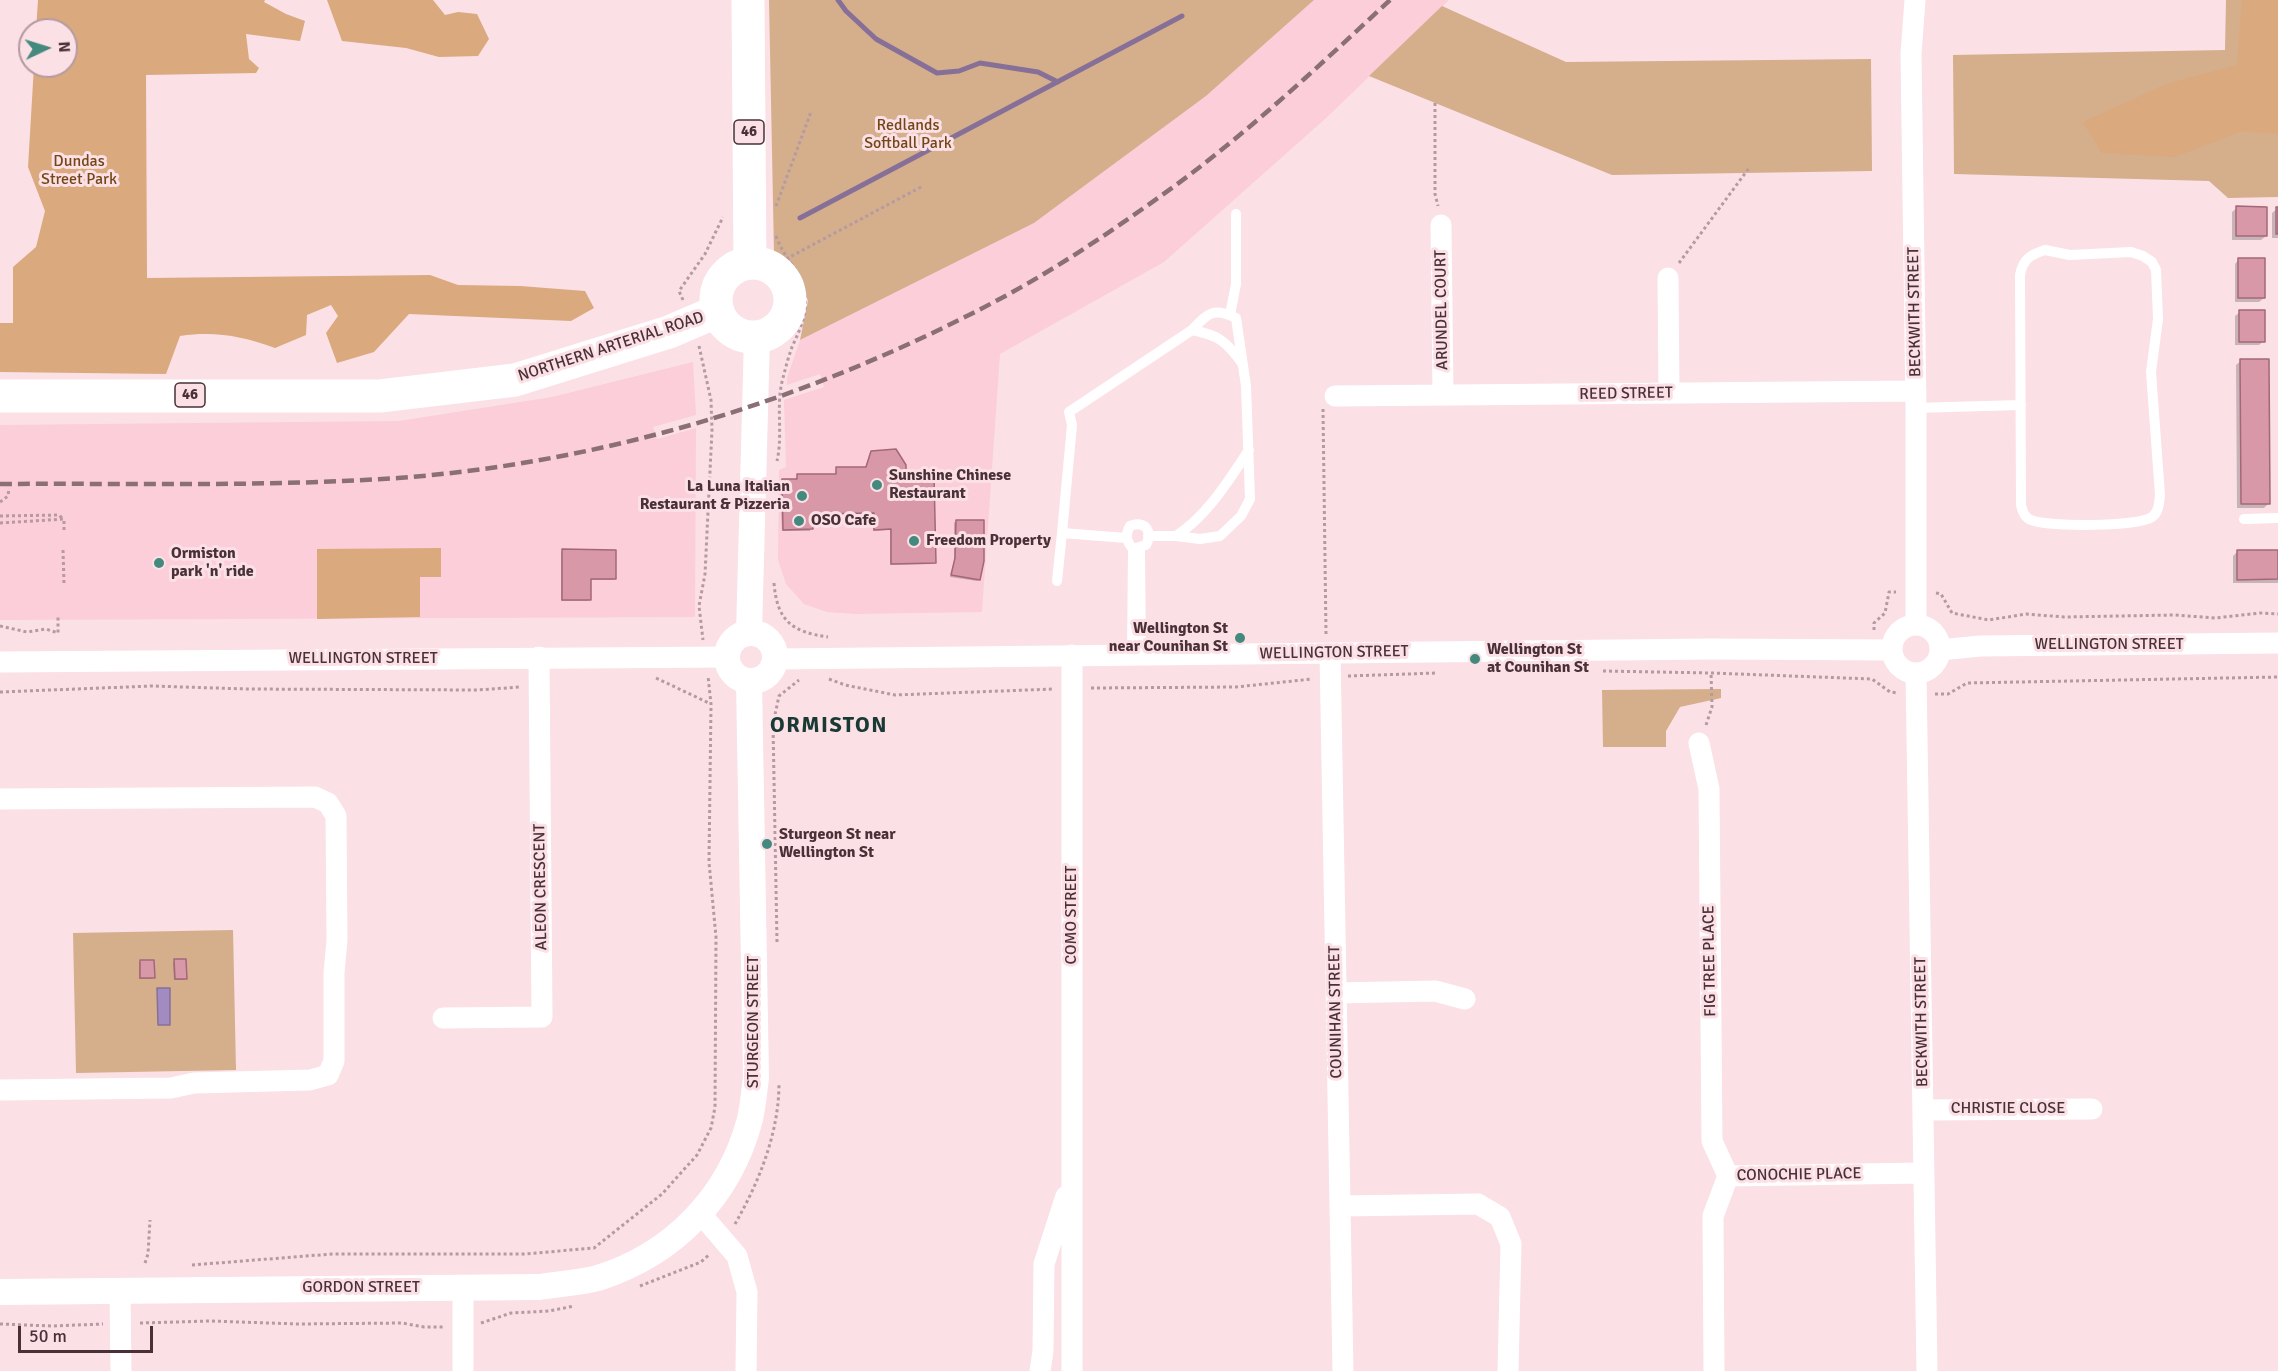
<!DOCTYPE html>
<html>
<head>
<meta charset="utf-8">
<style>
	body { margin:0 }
	#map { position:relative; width:2278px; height:1371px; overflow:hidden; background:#fbe0e6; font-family:Signika,sans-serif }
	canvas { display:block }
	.north { position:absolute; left:18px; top:18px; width:60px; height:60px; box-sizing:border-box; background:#fbe0e6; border:2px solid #b49aa0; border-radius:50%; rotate:86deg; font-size:16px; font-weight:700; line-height:24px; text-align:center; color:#4a3037 }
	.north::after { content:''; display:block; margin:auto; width:21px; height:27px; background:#44897e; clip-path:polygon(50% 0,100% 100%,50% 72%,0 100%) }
	.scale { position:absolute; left:18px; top:1326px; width:135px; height:27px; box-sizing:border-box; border:3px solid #4a3037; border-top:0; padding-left:8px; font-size:18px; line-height:21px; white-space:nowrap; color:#4a3037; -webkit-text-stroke:4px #fbe0e6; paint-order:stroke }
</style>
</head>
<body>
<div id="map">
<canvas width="2278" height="1371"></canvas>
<div class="north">N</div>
<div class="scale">50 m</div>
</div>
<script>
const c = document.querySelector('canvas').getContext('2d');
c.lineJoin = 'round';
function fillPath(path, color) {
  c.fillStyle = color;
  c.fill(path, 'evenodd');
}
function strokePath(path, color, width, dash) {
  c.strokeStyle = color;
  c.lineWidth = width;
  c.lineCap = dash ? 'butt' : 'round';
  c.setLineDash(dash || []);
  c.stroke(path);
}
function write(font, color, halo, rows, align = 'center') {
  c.font = font + ' Signika,sans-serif';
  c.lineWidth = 6;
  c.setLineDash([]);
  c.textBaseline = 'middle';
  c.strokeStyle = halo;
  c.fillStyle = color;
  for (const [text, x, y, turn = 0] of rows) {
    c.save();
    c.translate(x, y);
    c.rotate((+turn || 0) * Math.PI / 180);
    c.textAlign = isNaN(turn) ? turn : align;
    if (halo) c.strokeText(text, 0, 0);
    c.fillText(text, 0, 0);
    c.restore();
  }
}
fillPath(new Path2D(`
	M1314 0H1449L1325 119 1164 262 1000 354 982 612 855 614 827 612 804 604 786 584 778 560 779 470 786 467 784 400 824 387 820 374 787 385V378L800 340 1034 223 1206 96Z
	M693 362 696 415 653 427 657 439 696 428 695 617 0 620V425L399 421 552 397Z`), '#fbced9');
fillPath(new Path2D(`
	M769 0H1314L1206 96 1034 223 800 340 808 301 796 270 774 253Z
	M2226 0H2278V197L2228 198 2209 181 1954 174 1953 55 2225 50Z
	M1442 6 1566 62 1871 59 1872 171 1612 175 1369 76Z
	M1721 689V698L1680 707 1666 731V747H1603L1602 690Z
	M233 930 236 1070 76 1073 73 933Z`), '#d5ae8c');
fillPath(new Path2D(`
	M38 0H265L264 2 286 14 305 21 300 41 246 34 249 59 259 68 256 73 146 75 147 278 430 275 458 285 520 286 585 291 594 308 571 321 409 314 374 352 337 363 326 333 338 316 331 305 307 315 306 335 275 348C241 336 216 331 180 336L166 374 0 372V323H13V267L36 247 45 211 28 167 34 66H66V30H36Z
	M327 0H433L445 15 458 12 477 14 489 39 478 56 439 57 406 48 342 41Z
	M2242 0H2278V134L2242 131 2175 157 2102 153 2083 122 2166 84 2237 65Z
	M441 548V577H420V617L317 619V549Z`), '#daa97e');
const water = new Path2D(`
	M157 988H170V1025H158Z`);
fillPath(water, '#a18bc1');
strokePath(water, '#877098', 1.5);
fillPath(new Path2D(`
	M2237 208 2266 236 2261 240H2232V212Z
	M2277 209 2278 238H2272V213Z
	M2239 259 2264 298 2259 302H2235V264Z
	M2240 312 2264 341 2259 345H2235V316Z
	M2241 361 2268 504 2264 508H2237L2236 365Z
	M870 454 905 477 934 562 933 564 890 565V530L873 531V514L811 516 810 531H782L780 482 782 481H795L797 476 835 475 836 469 865 468Z
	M956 521 979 579 977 581 950 577 954 561V523Z
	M563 551 615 578 613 580H589L588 601H561V553Z
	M2238 551H2278V583H2233V556Z
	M140 961 153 977 151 979H139V963Z
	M175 961 185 978 184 980H174L173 963Z`), '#0003');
strokePath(new Path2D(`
	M838 0 846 11 876 39 937 73 959 71 980 63 1038 72 1058 82
	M800 218 1182 16`), '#877098', 5);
const building = new Path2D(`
	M2236 206 2267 207V236H2236Z
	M2276 207H2278V234H2276Z
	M2238 258H2265V298H2238Z
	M2239 310H2265V342H2239Z
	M2240 359H2269L2270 504H2241Z
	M896 449 906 465V475H934L936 563 891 564V529L874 530V513L813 514V529L783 530 782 479H797V474H836V467H866L871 451Z
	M956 520H984V561L980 580 951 575 955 558Z
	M562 549 616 550V579H591V600H562Z
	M2237 550H2278V579L2237 580Z
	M174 959H186L187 979H175Z
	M140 960H154L155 978H140Z`);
fillPath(building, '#d998a8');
strokePath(building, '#a36878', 1.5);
strokePath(new Path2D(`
	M1435 103V194L1438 206
	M776 206 811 112
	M776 236C783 257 802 272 805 294 808 314 800 329 792 347 788 358 785 370 782 382 776 407 783 435 777 461
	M786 259 923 186
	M1679 263 1749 168
	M683 300 679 291 705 254 723 217
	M699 346 711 400 712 430 705 574 699 606 703 640
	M1323 409 1326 634
	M0 502 8 496 9 488
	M0 516 59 515 63 519
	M0 523 64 519V533
	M63 550 64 584
	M774 583C777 621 792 632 828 637
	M1936 593 1941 594 1952 613 1989 620 2026 614 2064 617 2175 615 2215 618 2260 613 2278 614
	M0 626 27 632 46 629 58 633V616
	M1874 630V623L1885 613 1889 592H1896
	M1603 671 1711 673 1872 679 1890 692 1898 693
	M1348 676 1437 673
	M656 678 711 704
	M829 679 845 685 895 695 1054 689
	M1091 688 1236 687 1312 679
	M0 692 152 686 247 689 477 690 520 687
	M1935 694H1948L1967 683 2278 677
	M1706 725 1712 707 1711 672
	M777 942 773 724 779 696 799 680
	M735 1224C759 1182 779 1133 779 1083
	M145 1263 148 1254 150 1220
	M192 1265 332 1254H524L594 1248 662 1194 697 1155 711 1128 715 1107 716 937 709 862 711 704 708 676
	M640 1286 701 1262 710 1254
	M140 1323 210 1321 298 1324 402 1323 424 1327H445
	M481 1323 511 1313 549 1311 574 1306
	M0 1324 52 1326 103 1324`), '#b59aa1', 3, [3, 3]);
strokePath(new Path2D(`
	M2045 250 2070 255 2131 252 2143 256 2152 262 2156 270 2158 319 2151 372 2160 495C2159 503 2159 512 2152 517 2138 527 2047 527 2031 520 2024 517 2023 512 2021 505L2020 275C2023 259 2030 255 2045 250Z
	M1230 315 1236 284V214
	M1192 330C1218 335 1226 341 1242 363
	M1916 408 2021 405
	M2244 519 2278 518
	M1176 536C1208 515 1228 481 1249 450
	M1126 538 1062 533 1072 425 1069 412 1192 330C1208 313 1213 307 1236 318L1246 386 1250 499 1241 516 1220 536 1200 539 1176 536H1148
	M1140 552 1141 655
	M1057 581 1062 533
	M1132 655 1133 549C1126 541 1125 535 1130 526 1145 520 1153 531 1146 545L1133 549`), '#fff', 10);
strokePath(new Path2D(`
	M1915 0 1911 54 1916 408V625
	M1441 225 1443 395
	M1668 278 1669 393
	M1335 396 1916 391
	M1892 649a24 24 0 1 1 48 0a24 24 0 1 1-48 0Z
	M1940 650 1980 646 2278 643
	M1330 653 1343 1371
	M1072 655V1371
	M775 659 1711 649 1892 650
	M0 662 727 657
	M1916 673 1927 1371
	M1699 743 1709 789 1712 1141 1728 1176
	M0 799 315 797 328 803 336 816 337 940 334 973V1061L328 1075 310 1080 194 1083 171 1088 0 1090
	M1336 993 1435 991 1465 999
	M443 1018 542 1017 539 657
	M1923 1110 2092 1109
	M1340 1206 1478 1204 1500 1217 1511 1244 1508 1371
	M701 1214 737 1256 747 1292 746 1371
	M463 1288V1371
	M120 1291 121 1371
	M1040 1371 1043 1351 1044 1264 1066 1196
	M1714 1371 1713 1216 1728 1176 1923 1173`), '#fff', 21);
strokePath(new Path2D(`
	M727 657a24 24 0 1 1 48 0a24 24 0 1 1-48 0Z
	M749 633 757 337
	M0 1292 539 1287C558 1284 579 1283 598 1278 674 1254 730 1196 750 1119 753 1106 754 1092 756 1078L749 681`), '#fff', 26);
strokePath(new Path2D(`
	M748 0 750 263
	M716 300a37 37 0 1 1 74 0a37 37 0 1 1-74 0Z
	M0 396H380L515 380 669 332 718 311`), '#fff', 33);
strokePath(new Path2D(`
	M0 484C132 483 266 487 398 478 612 462 821 396 1009 294 1067 262 1122 224 1176 185 1252 129 1321 64 1390 0`), '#8a6f76', 4.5, [12, 6]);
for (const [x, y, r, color] of [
	[877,485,6,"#44897e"],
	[802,496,6,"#44897e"],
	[799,521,6,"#44897e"],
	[914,541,6,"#44897e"],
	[159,563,6,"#44897e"],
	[1240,638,6,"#44897e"],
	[1475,659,6,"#44897e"],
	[767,844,6,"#44897e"]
]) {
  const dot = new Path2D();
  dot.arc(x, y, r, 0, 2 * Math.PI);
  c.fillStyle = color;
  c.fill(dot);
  strokePath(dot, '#fbe0e6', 2);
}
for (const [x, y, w] of [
	[749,132,30],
	[190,395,30]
]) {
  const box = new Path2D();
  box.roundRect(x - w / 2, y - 12, w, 24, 4.5);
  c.fillStyle = '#fbe0e6';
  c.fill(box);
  strokePath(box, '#4a3037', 1.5);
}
write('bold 15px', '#4a3037', null, [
	["46",749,132],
	["46",190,395]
]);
write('16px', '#754615', '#fbe0e6', [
	["Redlands",908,126],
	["Softball Park",908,144],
	["Dundas",79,162],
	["Street Park",79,180]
]);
write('16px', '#4a3037', '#fbe0e6', [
	["ARUNDEL COURT",1442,310,-91],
	["BECKWITH STREET",1915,312,-91],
	["NORTHERN ARTERIAL ROAD",611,347,-18],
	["REED STREET",1626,394,-1],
	["WELLINGTON STREET",2109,645],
	["WELLINGTON STREET",1334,653,-1],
	["WELLINGTON STREET",363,659],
	["ALEON CRESCENT",541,887,-91],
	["COMO STREET",1072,915,-90],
	["FIG TREE PLACE",1710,961,-91],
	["COUNIHAN STREET",1336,1012,-91],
	["STURGEON STREET",754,1022,-90],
	["BECKWITH STREET",1922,1022,-91],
	["CHRISTIE CLOSE",2008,1109],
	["CONOCHIE PLACE",1799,1175,-1],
	["GORDON STREET",361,1288]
]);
write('bold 16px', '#4a3037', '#fbe0e6', [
	["Sunshine Chinese",889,476],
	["Restaurant",889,494],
	["La Luna Italian",790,487,"right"],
	["Restaurant & Pizzeria",790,505,"right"],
	["OSO Cafe",811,521],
	["Freedom Property",926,541],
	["Ormiston",171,554],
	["park 'n' ride",171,572],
	["Wellington St",1228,629,"right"],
	["near Counihan St",1228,647,"right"],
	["Wellington St",1487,650],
	["at Counihan St",1487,668],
	["Sturgeon St near",779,835],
	["Wellington St",779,853]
], 'left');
c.letterSpacing = '1.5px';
write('bold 22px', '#183934', '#fbe0e6', [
	["ORMISTON",829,726]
]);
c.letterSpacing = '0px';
</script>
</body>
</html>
